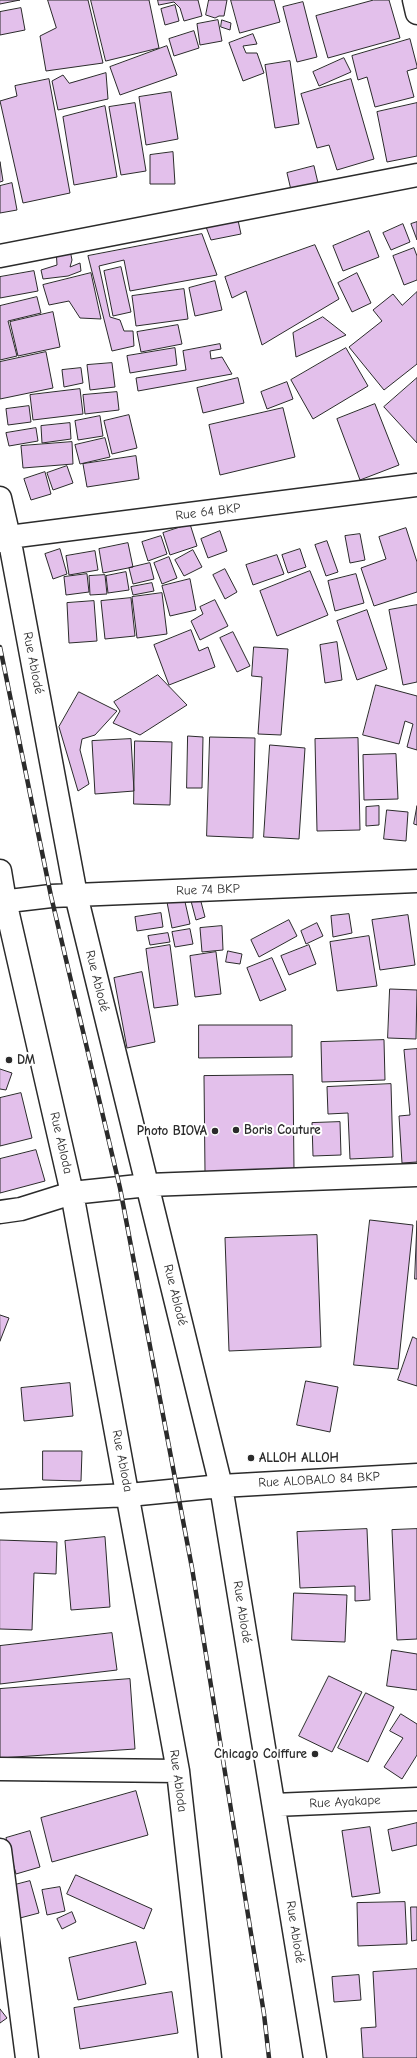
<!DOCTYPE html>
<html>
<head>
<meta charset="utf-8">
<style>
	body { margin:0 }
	canvas { display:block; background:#fff }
</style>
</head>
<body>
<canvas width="417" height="2058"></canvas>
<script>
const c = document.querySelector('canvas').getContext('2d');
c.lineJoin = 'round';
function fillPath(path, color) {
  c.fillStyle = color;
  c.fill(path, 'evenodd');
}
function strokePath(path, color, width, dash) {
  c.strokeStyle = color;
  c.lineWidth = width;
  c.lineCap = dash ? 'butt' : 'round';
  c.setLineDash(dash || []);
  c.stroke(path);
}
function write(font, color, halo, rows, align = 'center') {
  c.font = font + ' "Comic Neue",sans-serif';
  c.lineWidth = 4;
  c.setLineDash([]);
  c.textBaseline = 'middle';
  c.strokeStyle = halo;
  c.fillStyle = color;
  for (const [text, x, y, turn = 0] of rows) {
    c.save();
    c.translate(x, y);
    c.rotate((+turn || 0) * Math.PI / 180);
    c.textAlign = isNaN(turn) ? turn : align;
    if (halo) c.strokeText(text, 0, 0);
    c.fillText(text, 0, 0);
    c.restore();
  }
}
const building = new Path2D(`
	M0 0H20L0 4Z
	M48 0H88L103 63 46 71 40 36 56 28Z
	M91 0H149L159 48 106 61Z
	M158 0H198L202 16 184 21 180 8 174 2 159 5Z
	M209 0H227L224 16H219L215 18 206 15Z
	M231 0H274L280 22 240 33Z
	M374 0H389L400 38 328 58 316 16Z
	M303 2 317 57 297 62 283 7Z
	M175 5 179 21 165 25 161 9Z
	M21 8 25 30 0 35V12Z
	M218 20 222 41 200 45 197 24Z
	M222 20 231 23 230 30 221 27Z
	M194 31 199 48 174 56 169 39Z
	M253 34 257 44 243 46 246 53H257L264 73 243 81 229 43Z
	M410 39 417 66V68L407 71 414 97 375 107 367 77 358 80 352 56Z
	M167 46 177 75 120 95 110 67Z
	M344 58 351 72 319 86 313 72Z
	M290 61 299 124 275 128 265 65Z
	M106 73 108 99 58 110 52 81 63 75 69 83Z
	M49 79 70 193 23 203 0 101 17 96 15 86Z
	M351 79 374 159 337 170 329 145 317 148 301 94Z
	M171 92 178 139 146 145 139 97Z
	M135 103 146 171 121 175 109 107Z
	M417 103V156L387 162 377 112Z
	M105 106 117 177 74 185 63 117Z
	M173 152 175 184H150V155Z
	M0 162 3 181 0 182Z
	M314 166 318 183 291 190 287 173Z
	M12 183 17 210 0 213V186Z
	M236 211 241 234 211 240 203 219Z
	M417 222V240L411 224Z
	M403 224 410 242 391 250 383 233Z
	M369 231 379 257 343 271 333 246Z
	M202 234 217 275 130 291 124 260 99 266 110 317 120 320 124 331H133L134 346 112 351 88 256Z
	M69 245 72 260 70 267 80 263 81 271 68 276 43 279 41 270 57 265 56 248Z
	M315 245 339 299 262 345 246 291 232 298 225 277Z
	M414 248 417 256V280L404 285 393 256Z
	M121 267 131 312 113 316 104 271Z
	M34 271 38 291 0 298V277Z
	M91 273 101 319 80 318 69 301 49 305 43 285Z
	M357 273 371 303 352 312 338 283Z
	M215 281 222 310 195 316 189 288Z
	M184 289 188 319 136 326 132 296Z
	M417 292V364L384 390 349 347 382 321 373 310 393 294 402 305Z
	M37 297 41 313 8 321 17 356 0 360V306Z
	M53 312 60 347 18 356 10 322Z
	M323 317 346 335 296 357 293 333Z
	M178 325 182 344 141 352 137 332Z
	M220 344 221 349 210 351 211 359 222 357 232 374 138 391 136 378 186 370 183 351Z
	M175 348 177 365 130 373 127 356Z
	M346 348 368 386 313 419 291 380Z
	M46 352 53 388 0 399V362Z
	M112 363 115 387 90 390 87 365Z
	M81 368 83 383 64 387 62 370Z
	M238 378 244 403 203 413 197 388Z
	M417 378V443L384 407Z
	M287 382 293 399 267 409 261 392Z
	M80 389 83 414 33 420 30 395Z
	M117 392 119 410 85 414 83 395Z
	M375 404 399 465 360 480 337 419Z
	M29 406 31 422 8 425 6 409Z
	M283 408 295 457 220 475 209 425Z
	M129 415 137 448 112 454 104 421Z
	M100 416 103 436 78 440 75 421Z
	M70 423 71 439 42 443 41 426Z
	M36 428 38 441 9 446 6 433Z
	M105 438 110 457 80 464 75 445Z
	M72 442 73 464 23 468 21 446Z
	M136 456 139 479 87 487 83 464Z
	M67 466 73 483 53 490 47 473Z
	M45 472 51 494 31 500 24 479Z
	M190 524 197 546 170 555 163 533Z
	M406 528 417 562V592L374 606 361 568 386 559 379 537Z
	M220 531 227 551 208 558 201 539Z
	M360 534 365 560 350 563 345 536Z
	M161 536 167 554 148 561 142 542Z
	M327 541 338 572 326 576 315 545Z
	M128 543 133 567 103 573 99 549Z
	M60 549 67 574 53 579 45 554Z
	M300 549 306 567 288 573 282 555Z
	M193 550 202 567 184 576 175 560Z
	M95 551 98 570 69 575 66 556Z
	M277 555 284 574 253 585 246 565Z
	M169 557 177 578 162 584 154 563Z
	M150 563 154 579 133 584 129 568Z
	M225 569 237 592 225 599 213 575Z
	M310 571 328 615 277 636 260 591Z
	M126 572 129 590 108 593 106 576Z
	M87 574 89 592 66 595 64 577Z
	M356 574 364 603 335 611 328 581Z
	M105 575 107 594 90 595 89 576Z
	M190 579 196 610 170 616 162 586Z
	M152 583 154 591 133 595 131 587Z
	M162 593 167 634 137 638 132 597Z
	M131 598 135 636 105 639 101 601Z
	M215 600 228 626 200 640 191 621 203 614 200 607Z
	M94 601 97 641 69 643 67 603Z
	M417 605V682L403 685 389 610Z
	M367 610 387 669 357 680 337 621Z
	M191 630 199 651 208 647 215 667 169 685 154 645Z
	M233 632 250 666 237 672 220 638Z
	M337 642 342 680 325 683 320 645Z
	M254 647 288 649 281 735 258 734 262 677 252 676Z
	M158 675 187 705 140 735 113 723 120 711 114 702Z
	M376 685 417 696V750L407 747 413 724 405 721 399 744 363 735Z
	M79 692 117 711 95 735 82 739 80 750 89 784 78 791 59 727Z
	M188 736 203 737 202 788H187Z
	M210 737 255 738 253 838 207 836Z
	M358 738 360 830 317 831 315 739Z
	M131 739 134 791 95 794 92 741Z
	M135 741 172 742 170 805 134 804Z
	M270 745 305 748 299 839 264 837Z
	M396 754 398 799 364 800 363 755Z
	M379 806V825L366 826V807Z
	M417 806V825L414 824Z
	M387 810 408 812 406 841 384 839Z
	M183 893 190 924 172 928 166 897Z
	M200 898 205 917 196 920 191 901Z
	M161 913 163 927 137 931 135 917Z
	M349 914 352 933 333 937 331 916Z
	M408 915 415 965 380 970 372 920Z
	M289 920 297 936 259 957 251 940Z
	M317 923 323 936 306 944 301 931Z
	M222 926 223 950 202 952 200 928Z
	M190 929 193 944 175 947 172 932Z
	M168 933 170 942 150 945 148 936Z
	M369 936 377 986 337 991 330 942Z
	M170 945 178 1005 154 1008 146 949Z
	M309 945 316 964 289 975 281 956Z
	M228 951 242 954 240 964 226 962Z
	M216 952 221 994 195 997 190 956Z
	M272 958 286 990 260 1001 247 968Z
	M142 972 155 1042 127 1048 114 978Z
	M390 989 417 990 416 1039 388 1038Z
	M199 1025H292V1057L199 1058Z
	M384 1040 385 1080 322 1082 321 1042Z
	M417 1049V1162L402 1163 399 1116 410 1115 404 1050Z
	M0 1069 12 1073 6 1090 0 1089Z
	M293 1075 294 1170 205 1172 204 1076Z
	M391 1084 393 1157 350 1159 348 1113 328 1114 327 1087Z
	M21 1093 32 1138 0 1146V1098Z
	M340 1122 341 1155 313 1156 312 1123Z
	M36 1150 45 1181 0 1193V1159Z
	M370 1220 413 1225 398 1369 354 1365Z
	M417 1221V1279H415Z
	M317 1235 321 1347 229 1351 225 1238Z
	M0 1315 9 1318 0 1341Z
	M413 1337 417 1339V1386L398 1380Z
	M306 1381 338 1387 330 1432 297 1425Z
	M70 1383 73 1416 24 1421 21 1388Z
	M43 1451H82L81 1481 43 1480Z
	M367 1529 370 1600 355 1601V1586L300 1588 297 1532Z
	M417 1529V1639L397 1640 392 1530Z
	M105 1537 110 1607 71 1610 65 1541Z
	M0 1540 57 1542 56 1574 34 1573 32 1630 0 1629Z
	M294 1593 347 1595 345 1642 292 1640Z
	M112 1633 117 1670 0 1684V1646Z
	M392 1650 417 1654V1690L387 1686Z
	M329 1676 362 1692 332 1752 299 1736Z
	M130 1679 135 1749 0 1758V1689Z
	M366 1693 394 1707 368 1762 338 1748Z
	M401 1714 417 1724V1755L402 1779 384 1767 403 1738 390 1731Z
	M136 1791 148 1835 52 1862 41 1818Z
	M417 1823V1845L392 1851 388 1830Z
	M370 1827 380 1893 352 1897 342 1831Z
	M30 1831 40 1867 16 1874 6 1838Z
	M76 1875 152 1909 144 1929 67 1894Z
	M30 1881 39 1913 20 1918 11 1886Z
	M60 1887 65 1911 47 1915 42 1890Z
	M405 1902 407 1944 358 1946 357 1903Z
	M411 1907H417V1940L412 1941Z
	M72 1912 76 1922 62 1929 57 1919Z
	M136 1942 146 1984 78 2000 69 1958Z
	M417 1969V2058H363L361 2028 376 2027 373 1972Z
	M359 1975 361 2000 334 2002 332 1977Z
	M172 1992 178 2033 80 2049 74 2008Z
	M0 2009 7 2018 0 2023Z`);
fillPath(building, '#e3c0eb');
strokePath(building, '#2b2b2b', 1);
const street = new Path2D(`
	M414 0 417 13
	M0 256 417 175
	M0 498 9 537 76 895 221 1486 315 2058
	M0 541 9 537 417 485
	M0 871 5 901 72 1193 178 1771 210 2058
	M0 902 51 896 417 881
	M0 1212 21 1209 72 1193 148 1185 417 1175
	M0 1501 129 1495 221 1486 417 1475
	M0 1769 178 1771
	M274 1805 417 1799
	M0 1850 27 2058`);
strokePath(street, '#2b2b2b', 25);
strokePath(street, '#fff', 22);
const rail = new Path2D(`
	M0 647 51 896 120 1188 192 1568 264 2014 269 2058`);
strokePath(rail, '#2b2b2b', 4.5);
strokePath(rail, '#fff', 3, [9]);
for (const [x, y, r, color] of [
	[9,1060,4,"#2b2b2b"],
	[236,1130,4,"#2b2b2b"],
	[215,1131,4,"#2b2b2b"],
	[251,1458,4,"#2b2b2b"],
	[315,1754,4,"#2b2b2b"]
]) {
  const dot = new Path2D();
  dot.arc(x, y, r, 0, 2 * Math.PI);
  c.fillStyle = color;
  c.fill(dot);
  strokePath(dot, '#fff', 1.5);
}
write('13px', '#2b2b2b', '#fff', [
	["Rue 64 BKP",208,512,-7],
	["Rue Ablodé",33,663,79],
	["Rue 74 BKP",208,890,-2],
	["Rue Ablodé",97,981,76],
	["Rue Abloda",61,1143,77],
	["Rue Ablodé",175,1295,76],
	["Rue Abloda",122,1461,79],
	["Rue ALOBALO 84 BKP",319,1480,-3],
	["Rue Ablodé",242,1612,81],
	["Rue Abloda",178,1781,82],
	["Rue Ayakape",345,1802,-3],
	["Rue Ablodé",295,1932,81]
]);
write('bold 13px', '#2b2b2b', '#fff', [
	["DM",17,1060],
	["Boris Couture",244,1130],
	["Photo BIOVA",207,1131,"right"],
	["ALLOH ALLOH",259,1458],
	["Chicago Coiffure",307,1754,"right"]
], 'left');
</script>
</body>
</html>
